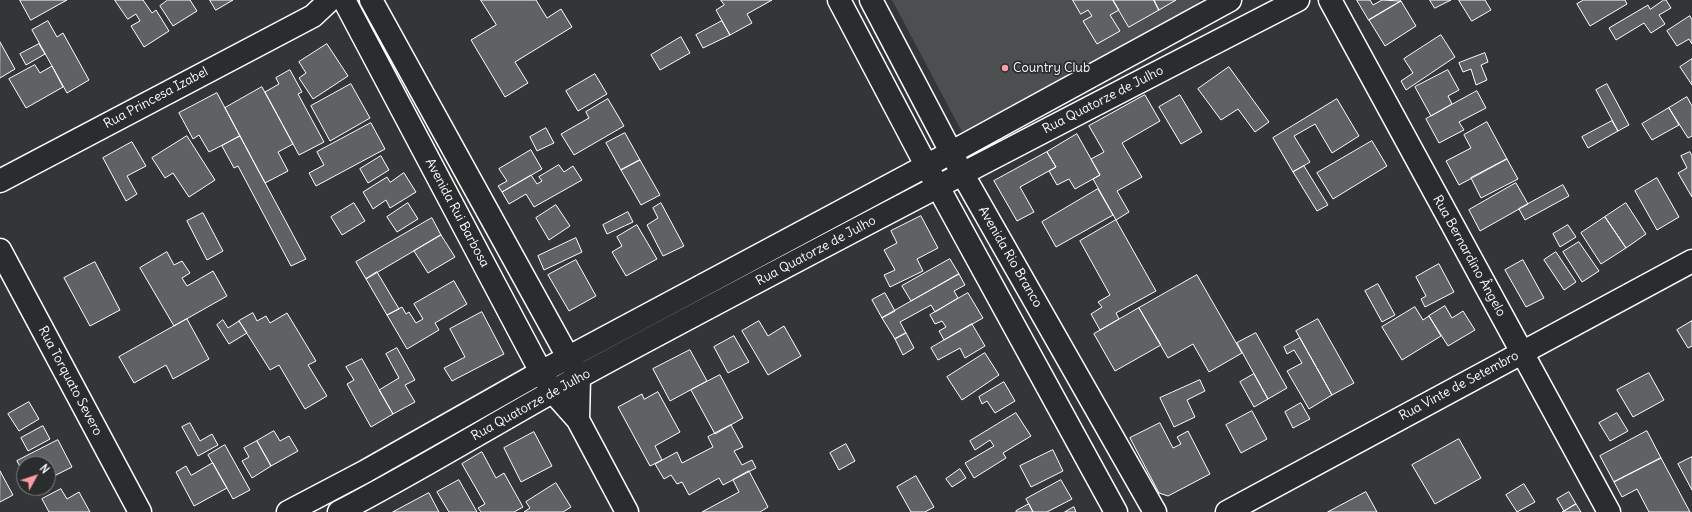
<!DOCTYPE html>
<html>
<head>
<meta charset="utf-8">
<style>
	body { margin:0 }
	#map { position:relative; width:1692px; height:512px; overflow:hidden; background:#333536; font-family:Delius,sans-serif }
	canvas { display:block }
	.north { position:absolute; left:16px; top:456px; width:40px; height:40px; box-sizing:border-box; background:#2a2d2e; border:1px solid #7f8182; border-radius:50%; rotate:50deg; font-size:11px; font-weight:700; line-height:16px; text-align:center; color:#fff }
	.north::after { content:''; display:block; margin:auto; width:14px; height:18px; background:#ff9aa2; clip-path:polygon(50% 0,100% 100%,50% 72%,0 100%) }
</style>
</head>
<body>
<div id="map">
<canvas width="1692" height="512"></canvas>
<div class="north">N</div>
</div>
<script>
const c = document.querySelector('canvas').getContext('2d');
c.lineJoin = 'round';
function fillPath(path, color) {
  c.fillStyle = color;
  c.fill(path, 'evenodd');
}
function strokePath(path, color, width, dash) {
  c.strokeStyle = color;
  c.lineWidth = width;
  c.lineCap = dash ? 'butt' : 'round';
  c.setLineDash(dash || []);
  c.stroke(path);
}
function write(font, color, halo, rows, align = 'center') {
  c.font = font + ' Delius,sans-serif';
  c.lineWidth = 3.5;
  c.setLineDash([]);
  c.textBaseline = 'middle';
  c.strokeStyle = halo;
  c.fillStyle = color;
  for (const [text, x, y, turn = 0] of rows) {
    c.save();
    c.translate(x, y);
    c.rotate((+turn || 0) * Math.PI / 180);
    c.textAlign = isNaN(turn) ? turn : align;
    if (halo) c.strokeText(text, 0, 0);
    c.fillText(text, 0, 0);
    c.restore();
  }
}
fillPath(new Path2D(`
	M892 0H1199L1201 5 962 132Z`), '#4c4f50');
const building = new Path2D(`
	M20 0H67L31 20Z
	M115 0H143L152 13 156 10 169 31 144 47 131 26 140 21 136 14 128 19Z
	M168 0H190L197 11 173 26 160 6Z
	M210 0H233L216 10Z
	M481 0H536L547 18 561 9 572 27 515 62 528 83 505 97 471 40 496 25Z
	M721 0H772L747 14 752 23 730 35 716 10 724 5Z
	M1073 0H1113L1119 10 1110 15 1120 31 1097 44 1083 21 1092 16 1088 10 1081 14Z
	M1113 0H1154L1159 10 1129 27Z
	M1154 0H1176L1159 10Z
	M1357 0H1370L1373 5 1382 0 1401 1 1369 20Z
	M1430 0H1451L1435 8Z
	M1459 0H1485L1491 10 1472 21Z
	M1584 0H1625L1627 4 1590 26 1577 4Z
	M1664 0H1666L1671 8 1659 15 1665 24 1651 33 1644 23 1616 40 1609 28 1648 5 1650 9Z
	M1401 1 1416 26 1385 46 1369 20Z
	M1690 16 1692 20V44L1689 39 1677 46 1667 31Z
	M48 21 57 37 63 33 89 80 67 93 32 30Z
	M722 21 730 35 703 48 696 35Z
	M1441 35 1455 57 1406 90 1401 81 1413 73 1404 59Z
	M681 37 690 53 660 70 651 55Z
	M0 42 15 69 0 78Z
	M39 44 45 54 26 65 20 54Z
	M327 44 348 76 313 99 299 78 306 73 299 62Z
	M1485 53 1488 62 1481 65 1487 80 1476 85 1471 69 1463 72 1459 63Z
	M1692 59V85L1680 67Z
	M35 65 40 73 52 66 63 87 26 108 9 79Z
	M1229 67 1269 122 1255 132 1238 109 1221 120 1198 89Z
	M290 70 302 92 298 94 324 142 299 155 265 92 279 84 276 78Z
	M1448 70 1459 90 1448 96 1452 104 1431 116 1415 87Z
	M595 74 607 94 578 111 566 91Z
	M351 84 370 118 330 141 311 106Z
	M1607 84 1629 125 1618 131 1596 90Z
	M262 87 293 144 278 152 288 171 265 183 225 108Z
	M1477 91 1486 108 1459 122 1464 130 1439 143 1426 119Z
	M217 93 240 136 209 152 199 135 193 139 179 113Z
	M1145 95 1160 121 1122 143 1142 177 1117 191 1129 212 1116 220 1093 179 1100 175 1091 159 1104 152 1089 126Z
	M1180 95 1202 132 1181 144 1159 107Z
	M1687 97 1692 106V136L1688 138 1669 108Z
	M608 99 624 126 574 155 561 134 589 118 586 112Z
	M1337 99 1359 136 1332 153 1315 124 1294 136 1310 162 1293 172 1273 138Z
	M1669 108 1679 125 1652 140 1642 124Z
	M1612 121 1618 131 1588 148 1582 137Z
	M1487 122 1507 159 1459 185 1446 161 1471 148 1464 135Z
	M371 123 385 149 316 186 309 173 324 165 317 152Z
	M546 128 554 143 537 151 530 137Z
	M625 133 640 160 621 170 606 143Z
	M1077 134 1100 175 1075 189 1069 179 1057 185 1049 171 1056 167 1047 152Z
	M187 136 215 180 189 197 173 173 165 178 152 158Z
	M240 136 306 259 291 266 238 166 234 168 222 146Z
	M1372 141 1387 166 1333 199 1317 173Z
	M132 142 146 166 127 176 137 194 126 201 103 158Z
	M531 150 542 169 502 192 498 186 507 181 499 169Z
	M1047 152 1056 167 1020 187 1034 212 1017 221 994 181Z
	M1690 152 1692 156V197L1678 173 1687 168 1681 156Z
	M381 156 389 170 368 183 360 169Z
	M1507 159 1518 179 1481 198 1471 178Z
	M640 160 660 195 641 205 621 170Z
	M559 165 564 172 573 166 582 180 534 207 526 194 509 204 502 192 531 175 537 184 542 181 539 177Z
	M1304 166 1328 205 1317 211 1293 172Z
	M404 173 416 192 390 208 386 200 373 209 363 192 387 177 390 182Z
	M1657 178 1679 217 1657 230 1635 191Z
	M1516 183 1528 204 1480 231 1469 210Z
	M1563 185 1569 196 1525 220 1519 209Z
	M1098 189 1113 215 1056 247 1042 222Z
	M354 203 365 221 342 235 331 217Z
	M408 203 418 219 397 232 387 217Z
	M661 203 684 246 663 256 647 225 658 218 653 208Z
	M1626 203 1646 234 1626 248 1605 217Z
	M556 205 570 226 549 240 536 218Z
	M628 212 633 222 607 234 603 225Z
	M203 213 223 251 207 260 187 221Z
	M921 216 938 248 917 259 923 271 890 287 884 275 895 270 884 250 897 243 891 231Z
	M1605 217 1626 248 1601 264 1581 233Z
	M432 218 441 235 366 279 356 262Z
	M1116 220 1156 291 1116 313 1119 319 1100 330 1091 314 1102 307 1098 302 1110 295 1080 241Z
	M637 225 657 259 626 276 612 252 622 246 617 237Z
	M1568 225 1576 237 1560 247 1553 234Z
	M441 235 455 257 428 273 414 251Z
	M576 238 582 252 544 270 538 256Z
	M1579 242 1599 271 1582 282 1563 252Z
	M167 252 174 265 182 261 190 273 182 278 187 286 213 271 227 296 174 326 140 268Z
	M1556 252 1576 282 1564 290 1544 260Z
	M950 259 959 274 911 301 902 286Z
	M576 260 596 296 569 311 548 275Z
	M1523 260 1544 298 1526 307 1505 270Z
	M95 262 120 310 90 326 64 278Z
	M1439 264 1454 292 1425 307 1421 299 1426 296 1416 277Z
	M377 272 399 309 387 315 366 279Z
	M959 274 965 285 954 291 958 298 935 312 931 305 900 322 906 333 895 339 882 318Z
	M1197 275 1242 353 1209 372 1193 344 1168 358 1139 308Z
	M454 281 467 304 435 323 439 330 407 349 387 315 402 307 406 314 409 312 416 323 423 319 414 304Z
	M1378 284 1395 315 1382 322 1365 291Z
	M885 293 895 311 882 318 872 300Z
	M968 293 983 318 944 340 939 331 946 327 942 321 935 324 930 315Z
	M1445 306 1452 318 1463 311 1475 330 1448 346 1429 316Z
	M1415 307 1423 320 1429 316 1441 336 1402 360 1382 327Z
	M1139 308 1161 345 1115 371 1094 334Z
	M482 312 504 354 452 381 444 368 465 357 450 329Z
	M253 313 257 321 266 316 270 323 287 313 316 361 308 365 327 396 305 409 279 365 270 370 239 321Z
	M187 319 209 359 173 379 166 365 134 383 119 357Z
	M1318 319 1354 383 1332 395 1296 331Z
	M223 320 228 328 239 321 247 333 229 344 217 325Z
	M759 321 768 336 784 326 801 356 768 375 742 331Z
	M1692 321V346L1688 348 1677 330Z
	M972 324 985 346 965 358 960 348 938 360 931 348Z
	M906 333 914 348 903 355 895 339Z
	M1256 333 1287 388 1268 399 1237 343Z
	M734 336 749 362 728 373 714 347Z
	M1300 338 1332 395 1309 409 1287 371 1302 363 1294 350 1287 354 1284 347Z
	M397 348 415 380 405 385 415 402 393 414 379 390 399 378 386 354Z
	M690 350 707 381 670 401 653 369Z
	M985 353 999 375 962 400 947 377Z
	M362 359 393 414 371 427 347 384 354 380 346 367Z
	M1649 373 1664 400 1633 417 1617 390Z
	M1254 374 1268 399 1254 407 1240 382Z
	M720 375 743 418 715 434 691 390Z
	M1200 380 1205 391 1187 400 1195 417 1174 427 1160 398Z
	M1004 382 1015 401 995 413 987 401 982 404 979 397Z
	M658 392 680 432 655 446 662 460 650 466 618 407 642 394 644 399Z
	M29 402 39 419 19 431 8 414Z
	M1301 403 1310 419 1293 428 1285 412Z
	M1252 411 1267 439 1241 453 1226 425Z
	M1016 413 1031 436 1003 453 1006 458 974 478 965 463 994 446 990 440 975 450 970 441Z
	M1617 413 1628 431 1610 441 1599 423Z
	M190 423 200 441 212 434 218 445 198 456 182 427Z
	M1160 423 1173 448 1181 444 1177 437 1188 431 1210 474 1168 496 1159 493 1130 438Z
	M731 425 743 447 734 451 742 465 752 460 756 468 723 485 719 478 689 495 682 482 677 484 671 475 664 479 655 464 677 452 682 463 713 447 708 437Z
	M43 426 50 439 28 451 21 438Z
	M274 431 280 441 289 436 298 451 271 466 257 441Z
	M1647 431 1661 458 1614 482 1600 456Z
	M534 432 552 466 521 482 504 448Z
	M1459 439 1481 478 1435 504 1412 465Z
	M58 440 72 467 48 479V464H24V474L17 461Z
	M257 441 271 466 252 478 242 461 249 457 244 448Z
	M846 444 855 461 839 470 830 453Z
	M225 445 250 490 233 499 208 455Z
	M1053 450 1063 471 1031 487 1020 466Z
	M482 452 496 478 504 473 523 507 514 512H481L478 508 485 504 462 464Z
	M1692 457V490L1678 464Z
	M1661 458 1690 512H1649L1637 489 1622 497 1614 482Z
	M213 463 227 488 194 506 176 472 186 466 191 475Z
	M960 469 966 478 952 487 946 479Z
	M0 471 13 495 0 502Z
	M749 471 768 507 760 512H702L739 492 733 480Z
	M916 476 934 507 925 512H911L897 487Z
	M459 480 477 512H449L437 492Z
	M1061 480 1072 499 1047 512H1033L1026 499Z
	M556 483 571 507 563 512H524L530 508 526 502Z
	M1524 484 1535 502 1517 512 1506 495Z
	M61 489 67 499 79 492 90 512H49L42 499Z
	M1366 492 1377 512H1328Z
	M1569 492 1576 504 1564 511 1557 499Z
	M429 493 439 512H393Z
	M1029 504 1033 512H1016V511Z
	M1576 504 1581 512H1562L1564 511Z
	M1074 507 1076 512H1065Z`);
fillPath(building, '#5f6162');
strokePath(building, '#fff', 1);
const minor = new Path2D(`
	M344 0 541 372 553 392 578 420 627 512
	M371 0 579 377 578 420
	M839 0 926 165 1116 512
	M871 0 962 173 1155 512
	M1330 0 1609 512
	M0 181 313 16 330 0
	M0 250 140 512
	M288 512 366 471 541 372 952 152 1230 0
	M339 512C420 470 497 422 577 378 816 249 1057 124 1298 0
	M1227 512 1692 261`);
strokePath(minor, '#fff', 25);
strokePath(minor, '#2a2d2e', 22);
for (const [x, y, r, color] of [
	[1005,68,4,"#ff9aa2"]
]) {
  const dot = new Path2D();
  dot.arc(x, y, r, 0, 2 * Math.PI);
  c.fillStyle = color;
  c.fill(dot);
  strokePath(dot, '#2a2d2e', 1.5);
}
write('13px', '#fff', '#2a2d2e', [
	["Country Club",1013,68]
], 'left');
write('13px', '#fff', '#2a2d2e', [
	["Rua Princesa Izabel",156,98,-28],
	["Rua Quatorze de Julho",1103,100,-27],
	["Avenida Rui Barbosa",457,213,62],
	["Rua Quatorze de Julho",816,251,-28],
	["Rua Bernardino Ângelo",1469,256,61],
	["Avenida Rio Branco",1010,257,60],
	["Rua Torquato Severo",70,381,62],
	["Rua Vinte de Setembro",1459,386,-28],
	["Rua Quatorze de Julho",531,405,-29]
]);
</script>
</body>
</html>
